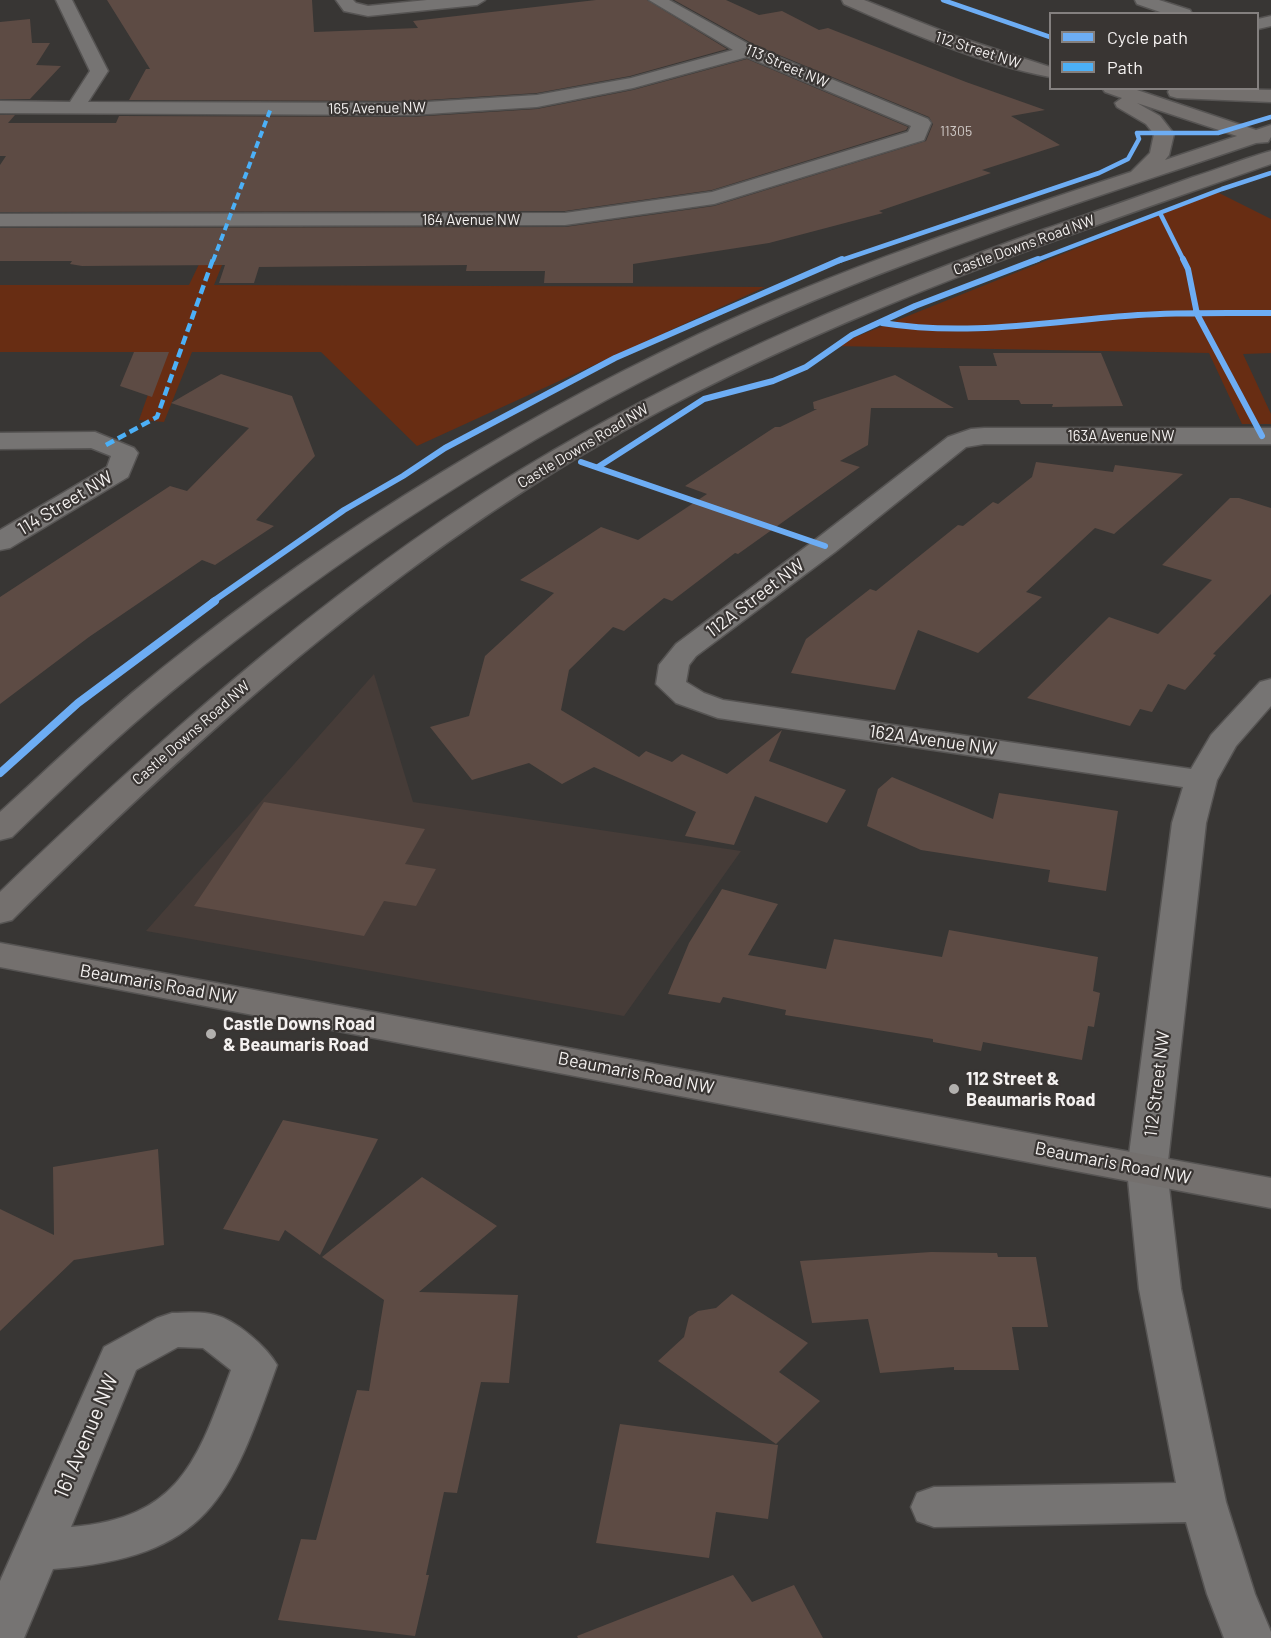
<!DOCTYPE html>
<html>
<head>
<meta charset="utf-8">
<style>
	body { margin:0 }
	#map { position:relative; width:1271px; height:1638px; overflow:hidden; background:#383634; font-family:Barlow,sans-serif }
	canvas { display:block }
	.legend { position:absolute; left:1049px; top:12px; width:210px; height:78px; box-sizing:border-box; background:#393533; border:2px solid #84807f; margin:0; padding:8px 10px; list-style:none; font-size:18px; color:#f4f1f0 }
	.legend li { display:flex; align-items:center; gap:12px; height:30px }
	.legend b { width:30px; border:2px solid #84807f }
</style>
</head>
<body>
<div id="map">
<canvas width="1271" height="1638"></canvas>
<ul class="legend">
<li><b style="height:8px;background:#6dadf4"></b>Cycle path</li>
<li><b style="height:8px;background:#4cb0f7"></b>Path</li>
</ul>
</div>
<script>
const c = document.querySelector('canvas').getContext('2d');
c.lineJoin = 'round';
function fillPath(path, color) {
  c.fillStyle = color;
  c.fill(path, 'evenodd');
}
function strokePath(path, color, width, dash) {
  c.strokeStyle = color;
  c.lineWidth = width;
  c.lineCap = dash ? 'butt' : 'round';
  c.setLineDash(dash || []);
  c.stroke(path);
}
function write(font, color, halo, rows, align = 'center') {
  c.font = font + ' Barlow,sans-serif';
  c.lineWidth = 4.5;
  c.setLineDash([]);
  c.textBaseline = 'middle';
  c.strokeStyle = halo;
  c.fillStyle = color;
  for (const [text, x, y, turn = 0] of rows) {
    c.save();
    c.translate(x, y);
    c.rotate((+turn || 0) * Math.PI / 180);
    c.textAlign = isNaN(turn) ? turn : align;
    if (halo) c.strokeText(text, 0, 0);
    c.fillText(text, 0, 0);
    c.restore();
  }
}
fillPath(new Path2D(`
	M374 674 413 802 741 851 624 1016 146 931Z`), '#463c38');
fillPath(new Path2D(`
	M1217 192 1271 219V353L1243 354 1271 414V424H1242L1209 353 833 346Z
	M236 230 214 285 765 287 417 446 321 352H192L164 422 139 420 163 352H0V285H189L215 231Z`), '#682d13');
fillPath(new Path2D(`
	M107 0H312L314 32 418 28 413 21 596 0H647L727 49 630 76 537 93 411 101 129 100 146 69H150Z
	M674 0H726L759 15 782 11 819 30 828 28 966 82 1045 110 1011 116 1060 145 982 170 991 173 879 211 883 213 769 243 633 264V283H544L545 271H466L467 265 259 267 254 283H219L225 265 82 266 70 264 72 261H0V228L565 227 714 206 926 141 933 124 929 117 755 45Z
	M30 19 32 43H50L36 65 61 66 30 99H0V22Z
	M747 59 908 127 906 130 712 190 565 211 0 212V165L6 156H0V115H15L8 123H116L119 116 411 117 537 109 633 90Z
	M134 352H169L152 397 120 386Z
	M993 353H1101L1123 406 1052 407 1053 404H1021L1019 400H968L959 366H997Z
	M221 374 292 396 315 456 256 520 274 526 215 565 202 560 89 637 0 704V597L170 486 187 491 249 428 171 403Z
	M895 375 954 408H871L868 445 840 461 860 467 738 554 735 553 672 601 664 598 624 631 613 627 569 670 561 710 639 757 646 751 672 762 682 754 727 774 782 730 769 761 846 790 827 823 755 796 734 845 685 836 696 812 594 767 562 784 529 763 472 780 430 727 469 716 485 656 554 593 520 580 601 527 638 540 707 494 685 486 775 427H780L817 409H814L813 402Z
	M1036 462 1113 472 1115 465 1183 474 1114 534 1095 528 1026 592 1042 597 978 653 918 630 895 690 791 673 806 639 870 589 876 591 958 525 963 526 993 502 998 504 1032 477Z
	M1230 498H1239L1271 508V594L1213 654 1216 655 1185 690 1168 684 1152 712 1140 709 1130 726 1027 698 1109 617 1158 634 1212 580 1162 565Z
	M892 777 993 819 999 793 1118 811 1106 891 1048 882 1050 870 921 850 867 826 878 789Z
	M264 802 425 829 405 864 436 869 416 906 384 901 364 936 194 906Z
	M722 889 778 904 748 955 826 969 834 939 942 957 949 930 1098 957 1093 991 1100 993 1094 1027 1088 1026 1082 1060 983 1042 981 1051 933 1042V1039L785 1015 786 1010 723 997 720 1003 668 994 689 943Z
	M283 1120 378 1139 320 1255 285 1230 279 1241 223 1229Z
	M158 1149 164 1245 74 1260 0 1331V1209L54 1235 53 1167Z
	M422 1177 497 1226 419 1292 518 1295 509 1383 481 1382 457 1493 444 1492 426 1575H429L415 1636 278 1620 301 1539 316 1540 357 1390 369 1391 384 1300 322 1257Z
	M931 1252 997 1253 998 1257H1036L1048 1327H1012L1019 1370H954V1367L880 1373 868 1319 812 1323 800 1261Z
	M732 1294 808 1343 779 1372 820 1401 776 1444 658 1361 684 1337 689 1317 698 1311 716 1308Z
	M620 1424 778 1445 768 1519 716 1512 709 1558 596 1543Z
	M733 1575 752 1602 794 1585 823 1638H578L577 1636Z`), '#5d4b44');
const street = new Path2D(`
	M56 0H72L108 71 88 102 411 103 537 95 631 78 733 50 649 0H669L754 47 928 119 931 123 924 140 714 204 565 225 0 226V214L565 213 712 192 908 132 911 126 747 57 633 88 537 107 411 115 0 113V101L70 102 90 71Z
	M336 0H353L356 3 368 6 427 0H485L477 5 368 16 344 11Z
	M1135 0H1159L1190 10 1192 14H1166L1137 4Z
	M1271 16V26L1258 29V19Z
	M984 428H1271V444H984L966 447 835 552 696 656 689 665 686 682 704 693 723 700 1191 769 1211 735 1260 682 1271 679V706L1236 746 1217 780 1206 823 1167 1170 1181 1289 1226 1502 1255 1594 1271 1632V1638H1224L1207 1594 1186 1522 934 1527 917 1521 911 1507 917 1493 934 1487 1176 1483 1139 1289 1127 1170 1172 823 1183 787 718 718 676 703 656 684 659 665 676 644 815 540 948 437 971 429Z
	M95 432 134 448 138 453 128 477 10 548 0 550V530L107 467 111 456 91 448 0 449V433Z
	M172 1313C186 1313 202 1311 215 1315 236 1320 267 1347 277 1365 230 1499 208 1557 53 1569L24 1638H0V1581L104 1347 157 1318ZM178 1347 203 1348 231 1370C197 1461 180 1518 71 1527L136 1370Z`);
const secondary = new Path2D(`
	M842 0H864L955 36 1050 67V77C981 64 908 32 844 4Z
	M1102 88H1131L1256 130 1271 125V137L1268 142 1256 143C1074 205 888 262 714 345 521 438 338 555 172 691 116 737 64 787 12 837L0 840V812C44 772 87 731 132 693 302 551 499 428 699 334 839 269 985 220 1131 172L1150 153 1154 134 1146 124 1117 107 1115 103 1122 98 1105 92ZM1137 103 1237 136 1165 160 1169 155 1174 134 1160 116Z
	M1170 88 1271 90V102L1177 98 1170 96 1168 92Z
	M1271 151V164C1064 236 856 307 662 410 417 539 208 726 12 920L0 923V892C170 729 349 569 554 450 710 359 875 290 1045 229 1094 212 1144 195 1193 177 1219 169 1245 158 1271 151Z
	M0 943 1271 1178V1208L0 967Z`);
strokePath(street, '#565453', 3);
strokePath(secondary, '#565453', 3);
fillPath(street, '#767473');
fillPath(secondary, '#74706e');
strokePath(new Path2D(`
	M213 261 271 108`), '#4cb0f7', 4, [7, 4]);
strokePath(new Path2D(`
	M106 445 157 417 213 259`), '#4cb0f7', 4.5, [9, 4.5]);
strokePath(new Path2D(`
	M943 0 1050 37
	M1160 213 1184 261
	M839 261 1099 173 1128 159 1139 139 1137 133H1218L1271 117
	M1034 261 1222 189 1271 173`), '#6dadf4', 4.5);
strokePath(new Path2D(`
	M1183 259 1188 269 1197 314 1262 436
	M882 323C970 337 1050 321 1138 315 1182 312 1227 313 1271 313
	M581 462 825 546
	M598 467 704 399 773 381 806 367 852 335 915 306 1038 259
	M212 602 344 510 403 476 445 448 615 358 842 259`), '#6dadf4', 6);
strokePath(new Path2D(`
	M0 773 78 703 215 601`), '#6dadf4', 8);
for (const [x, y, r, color] of [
	[211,1034,6,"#b2b0ae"],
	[954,1089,6,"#b2b0ae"]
]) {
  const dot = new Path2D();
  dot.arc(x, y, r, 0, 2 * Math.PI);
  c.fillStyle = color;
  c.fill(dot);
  strokePath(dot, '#393533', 2);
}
write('14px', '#cec8c5', null, [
	["11305",956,131]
]);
write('15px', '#f4f1f0', '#393533', [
	["112 Street NW",978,50,18],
	["113 Street NW",787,66,23],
	["165 Avenue NW",377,108,-1],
	["164 Avenue NW",471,220],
	["Castle Downs Road NW",1024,245,-20],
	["163A Avenue NW",1121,436],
	["Castle Downs Road NW",583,446,-31],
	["Castle Downs Road NW",191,733,-41]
]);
write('18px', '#f4f1f0', '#393533', [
	["114 Street NW",65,503,-31],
	["112A Street NW",755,598,-37],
	["162A Avenue NW",933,740,8],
	["Beaumaris Road NW",158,984,10],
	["Beaumaris Road NW",636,1073,11],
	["112 Street NW",1157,1084,-83],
	["Beaumaris Road NW",1113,1163,11]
]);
write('bold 18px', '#f4f1f0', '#393533', [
	["Castle Downs Road",223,1024],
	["& Beaumaris Road",223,1045],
	["112 Street &",966,1079],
	["Beaumaris Road",966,1100]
], 'left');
write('21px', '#f4f1f0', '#393533', [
	["161 Avenue NW",86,1436,-67]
]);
</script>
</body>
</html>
